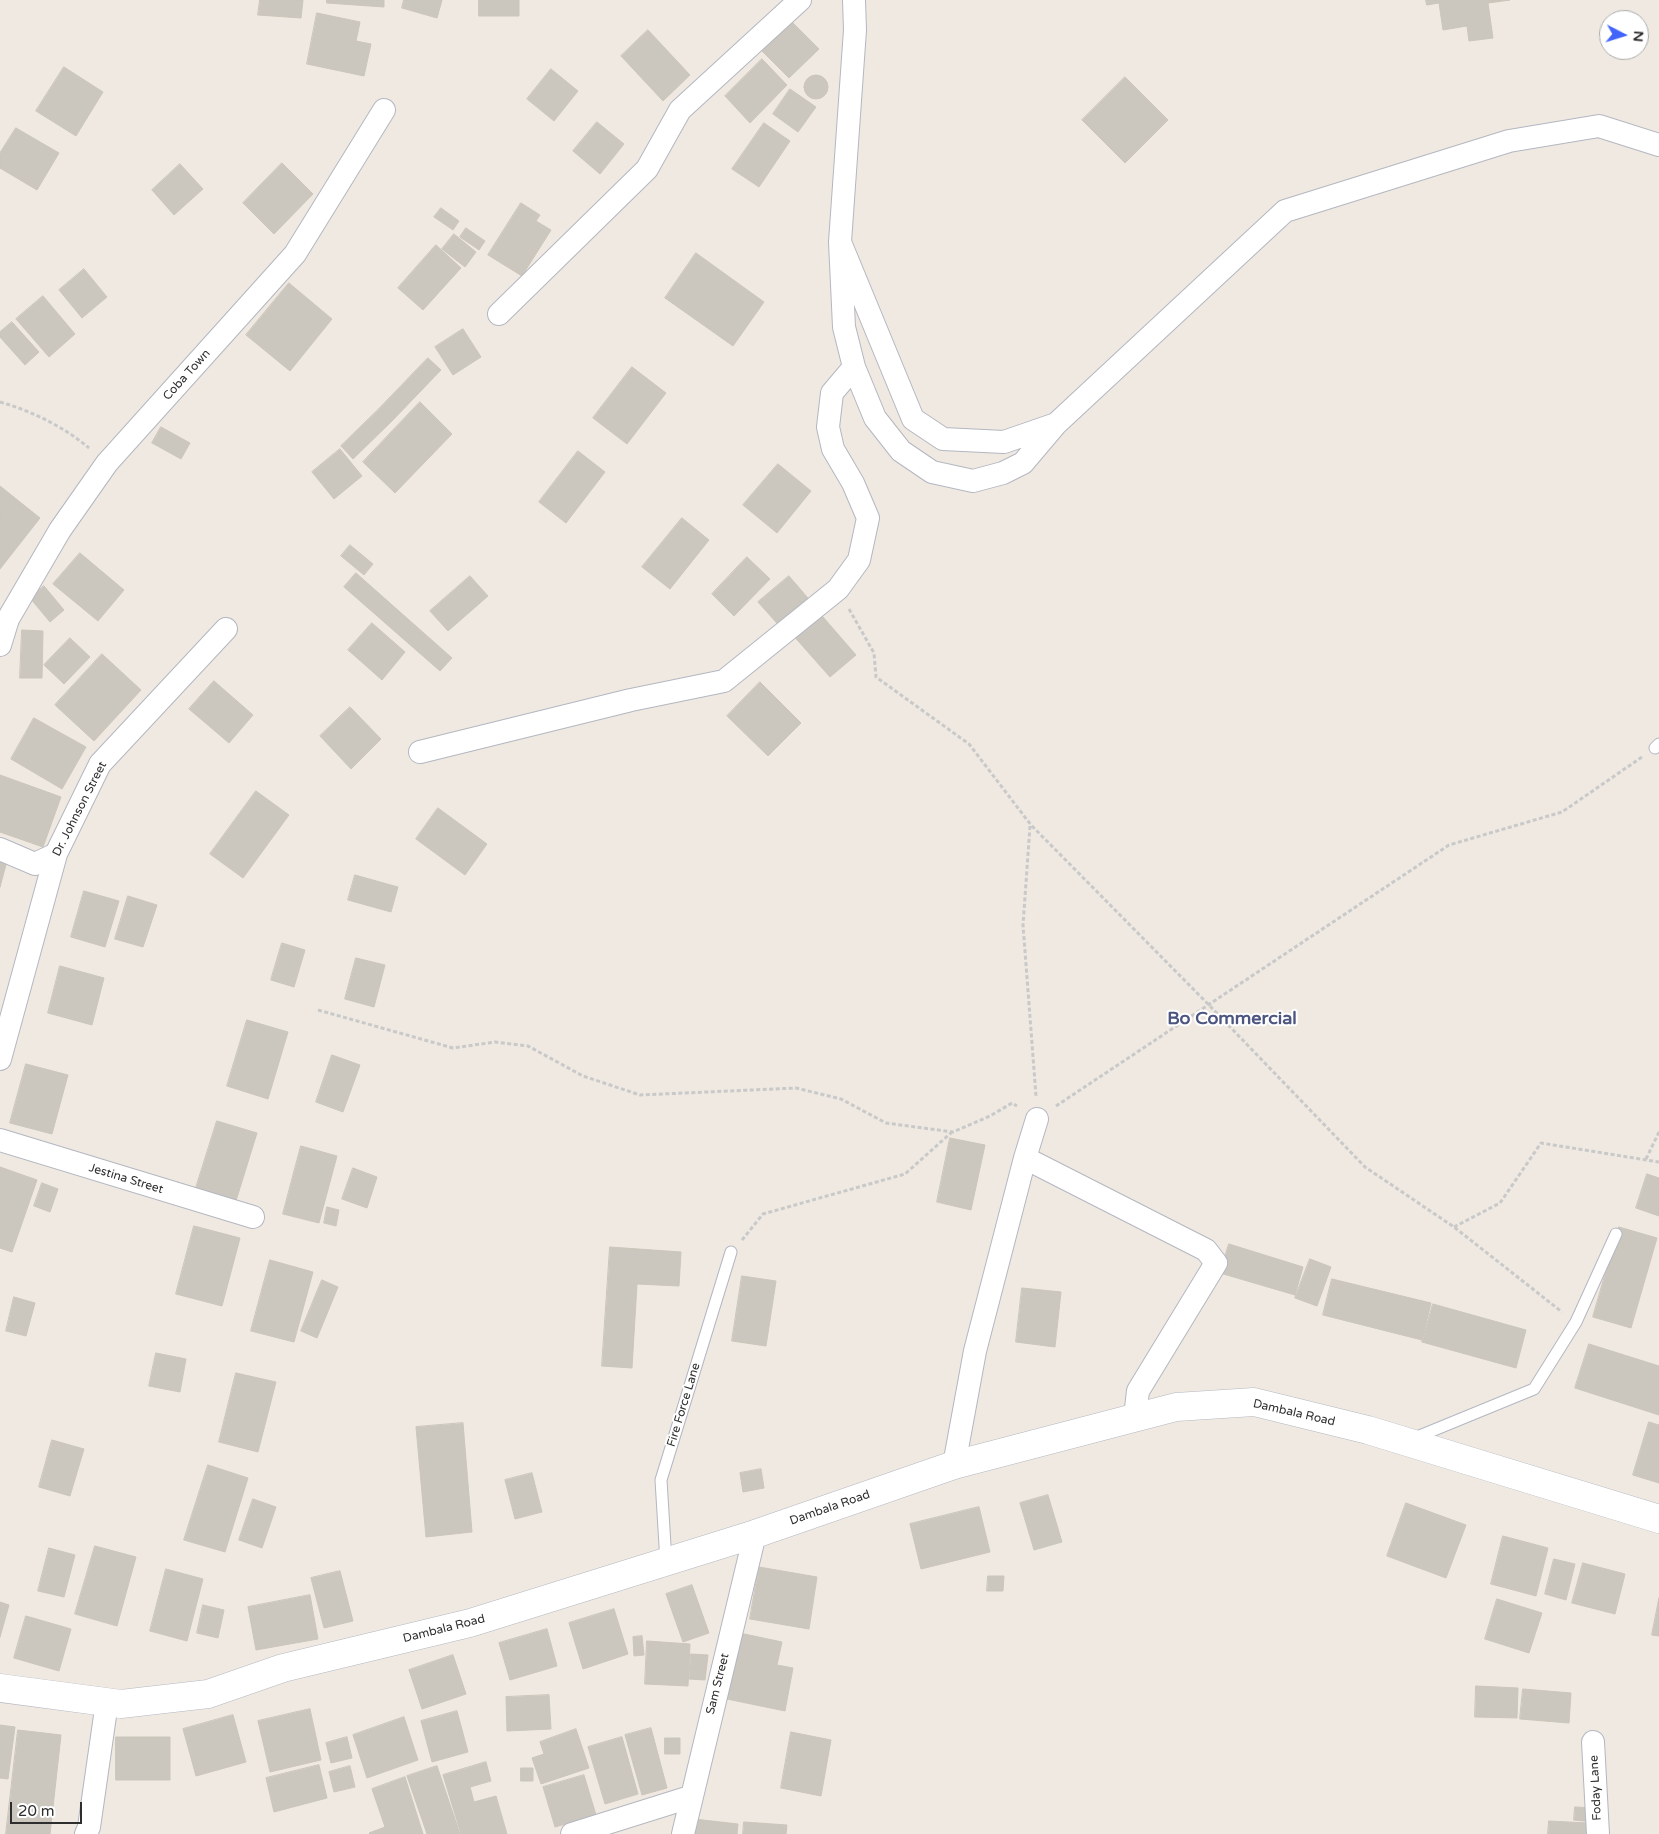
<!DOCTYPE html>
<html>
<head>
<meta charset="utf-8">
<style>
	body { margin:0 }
	#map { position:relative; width:1659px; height:1834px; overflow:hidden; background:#efe9e1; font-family:"Varela Round",sans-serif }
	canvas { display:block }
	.north { position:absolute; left:1599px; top:10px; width:50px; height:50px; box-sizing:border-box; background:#fff; border:1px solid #ababab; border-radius:50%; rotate:95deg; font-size:14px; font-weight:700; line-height:20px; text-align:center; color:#2e2e2e }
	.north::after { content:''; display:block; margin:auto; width:18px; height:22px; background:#4264fb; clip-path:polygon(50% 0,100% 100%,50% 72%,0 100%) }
	.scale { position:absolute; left:10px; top:1802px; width:72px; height:22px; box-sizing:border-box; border:2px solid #2e2e2e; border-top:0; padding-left:6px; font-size:15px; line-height:18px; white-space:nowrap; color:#2e2e2e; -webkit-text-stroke:4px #fff; paint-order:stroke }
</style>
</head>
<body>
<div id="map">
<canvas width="1659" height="1834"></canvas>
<div class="north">N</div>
<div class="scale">20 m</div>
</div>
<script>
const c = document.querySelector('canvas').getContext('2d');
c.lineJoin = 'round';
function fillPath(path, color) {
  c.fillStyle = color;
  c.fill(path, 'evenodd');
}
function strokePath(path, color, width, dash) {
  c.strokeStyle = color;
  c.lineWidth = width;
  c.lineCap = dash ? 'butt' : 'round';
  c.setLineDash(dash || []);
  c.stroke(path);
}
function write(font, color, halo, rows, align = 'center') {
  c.font = font + ' "Varela Round",sans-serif';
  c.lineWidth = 4;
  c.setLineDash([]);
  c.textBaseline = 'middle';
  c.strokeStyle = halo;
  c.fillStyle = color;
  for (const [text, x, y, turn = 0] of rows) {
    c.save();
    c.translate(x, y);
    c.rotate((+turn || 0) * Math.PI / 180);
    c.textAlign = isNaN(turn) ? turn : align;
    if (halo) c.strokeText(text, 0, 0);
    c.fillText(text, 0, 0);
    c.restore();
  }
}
const building = new Path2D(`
	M260 0H303L301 18 258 15Z
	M327 0H384V7L327 3Z
	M404 0H442L437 18 402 8Z
	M479 0H519V16H479Z
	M1426 0H1510L1488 3 1493 38 1469 41 1467 26 1443 30 1439 3 1427 5Z
	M317 13 360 22 356 41 371 44 364 76 307 64Z
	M792 22 819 49 789 78 762 51Z
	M648 30 690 75 663 101 621 56Z
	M762 59 787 85 750 123 725 96Z
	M64 67 103 92 76 136 36 111Z
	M551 69 578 91 554 121 527 99Z
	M804 87a12 12 0 1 1 24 0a12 12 0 1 1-24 0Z
	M1125 77 1168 120 1125 163 1082 120Z
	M790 89 816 107 798 132 773 114Z
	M597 122 624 144 600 174 573 151Z
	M764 123 790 141 759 187 732 169Z
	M16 128 59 153 37 190 0 168V153Z
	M282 163 313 194 274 234 243 203Z
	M180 164 203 189 174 215 152 190Z
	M521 203 540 215 536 221 551 230 522 276 488 255Z
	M441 208 459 221 453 230 434 217Z
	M466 228 485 241 479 250 460 237Z
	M454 234 476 252 465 267 442 249Z
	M436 245 461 268 423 310 398 288Z
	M696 253 764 302 733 346 665 298Z
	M84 269 107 297 82 318 59 290Z
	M289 283 332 319 290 371 246 335Z
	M43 296 75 334 49 357 16 319Z
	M12 322 39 352 25 365 0 337V332Z
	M463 329 481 357 453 375 435 347Z
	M428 358 441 370 392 421 379 409Z
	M632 367 666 393 627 444 593 418Z
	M420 402 452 434 395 493 363 462Z
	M379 409 392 421 353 459 341 446Z
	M161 427 190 443 181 459 152 443Z
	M340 449 362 476 334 499 312 472Z
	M578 451 605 472 566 523 539 502Z
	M778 464 811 491 777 533 743 505Z
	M0 486 40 518 0 569Z
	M682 518 709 540 670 589 642 567Z
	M350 545 373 564 364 575 341 556Z
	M80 553 124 590 98 621 53 584Z
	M747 557 770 579 734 616 712 594Z
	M356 573 452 658 440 671 344 587Z
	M470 576 488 596 448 631 430 611Z
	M789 576 813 604 783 630 758 602Z
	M44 586 64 610 50 622 30 598Z
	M817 610 856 655 830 677 791 633Z
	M372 623 405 652 382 680 348 650Z
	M22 630 43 631 42 678H20Z
	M70 638 90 657 64 684 44 665Z
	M102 654 141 690 94 741 55 705Z
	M214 681 253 715 229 743 189 709Z
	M760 682 801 723 768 756 727 716Z
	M350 707 381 739 351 769 320 736Z
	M34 718 86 747 62 789 11 759Z
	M0 775 61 797 43 847 0 832Z
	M256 791 289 815 243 878 210 854Z
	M438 808 487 844 465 875 416 839Z
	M0 859 7 861 0 887Z
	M355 875 398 887 391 912 348 900Z
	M84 891 119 901 105 947 71 937Z
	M128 896 157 905 143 947 115 939Z
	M282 943 305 950 294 987 271 980Z
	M356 958 385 965 374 1007 345 999Z
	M60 966 104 978 92 1025 48 1013Z
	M247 1020 288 1032 268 1099 227 1086Z
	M332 1055 360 1065 343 1112 316 1102Z
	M26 1064 68 1075 52 1134 10 1123Z
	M217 1121 257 1133 235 1204 195 1191Z
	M950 1138 985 1145 971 1210 937 1202Z
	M301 1146 337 1156 319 1223 283 1214Z
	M0 1167 37 1180 12 1252 0 1248Z
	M353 1168 377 1177 367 1208 342 1199Z
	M1647 1174 1659 1178V1216L1636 1208Z
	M42 1183 58 1189 50 1212 34 1206Z
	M327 1207 339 1210 336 1226 324 1223Z
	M194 1226 240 1238 222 1306 176 1294Z
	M1619 1227 1657 1238 1631 1328 1593 1317Z
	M1229 1244 1303 1267 1295 1295 1220 1273Z
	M610 1247 681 1252 679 1286 637 1284 632 1368 602 1366Z
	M1310 1259 1331 1267 1317 1306 1295 1298Z
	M270 1260 313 1272 294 1342 251 1331Z
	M742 1276 776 1281 766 1346 732 1341Z
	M1332 1279 1431 1303 1422 1340 1323 1315Z
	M322 1280 338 1287 317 1338 301 1331Z
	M1022 1288 1061 1292 1055 1347 1016 1342Z
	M14 1297 35 1303 26 1336 6 1331Z
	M1433 1304 1526 1330 1516 1368 1422 1342Z
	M1589 1344 1659 1366V1415L1575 1388Z
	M156 1353 186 1359 180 1392 149 1386Z
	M236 1373 276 1382 258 1452 219 1442Z
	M1649 1422 1659 1425V1483L1633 1475Z
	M463 1423 472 1532 426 1537 416 1427Z
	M52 1440 84 1449 70 1496 39 1487Z
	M208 1465 248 1478 225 1552 184 1540Z
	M761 1469 764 1488 743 1492 740 1473Z
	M532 1473 542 1512 515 1519 505 1480Z
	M1048 1495 1062 1542 1034 1550 1020 1503Z
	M253 1499 276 1507 262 1548 239 1540Z
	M1406 1503 1466 1525 1446 1578 1387 1556Z
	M979 1507 990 1552 921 1569 910 1524Z
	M1503 1536 1548 1548 1536 1596 1491 1584Z
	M95 1546 136 1557 117 1626 75 1614Z
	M49 1548 75 1555 64 1597 38 1591Z
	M1554 1559 1575 1564 1566 1600 1545 1594Z
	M1583 1563 1625 1574 1615 1614 1572 1603Z
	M759 1567 817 1577 809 1629 750 1619Z
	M166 1569 203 1579 187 1641 150 1631Z
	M340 1571 353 1621 324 1628 311 1578Z
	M988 1576H1004L1003 1591H987Z
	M692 1585 709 1633 683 1642 666 1594Z
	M310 1595 318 1639 256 1650 248 1607Z
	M1659 1598V1636L1652 1635Z
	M1497 1599 1542 1613 1529 1653 1485 1639Z
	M0 1602 9 1605 0 1637Z
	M203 1605 224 1610 218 1638 197 1633Z
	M614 1609 628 1654 583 1669 569 1623Z
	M26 1616 71 1629 59 1671 14 1658Z
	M547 1629 557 1666 510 1680 499 1643Z
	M735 1632 782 1642 777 1665 793 1668 785 1711 722 1698Z
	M642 1636 644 1655 634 1656 633 1637Z
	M647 1641 690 1644 688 1686 645 1684Z
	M691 1654 708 1655 705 1680 689 1679Z
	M453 1655 466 1694 422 1709 409 1670Z
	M1476 1686 1518 1688 1517 1718 1475 1717Z
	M1523 1689 1571 1693 1569 1723 1520 1719Z
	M549 1695 551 1729 507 1731 506 1697Z
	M310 1709 321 1760 270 1772 258 1721Z
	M457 1711 468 1752 432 1762 421 1721Z
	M233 1715 246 1762 196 1776 183 1729Z
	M404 1717 418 1760 367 1778 353 1735Z
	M0 1725 15 1727 8 1779 0 1778Z
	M651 1728 667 1788 642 1795 625 1735Z
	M576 1729 589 1768 541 1784 532 1758 544 1754 540 1742Z
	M18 1730 61 1735 50 1834H6Z
	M791 1732 831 1740 821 1796 781 1788Z
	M116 1737H170V1780H116Z
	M347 1737 352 1758 331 1763 326 1743Z
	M622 1737 638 1794 605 1804 588 1747Z
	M665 1738H680V1754H665Z
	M486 1762 491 1781 470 1787 474 1802 496 1796 507 1834H461L443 1775Z
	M319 1765 327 1798 274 1812 266 1778Z
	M350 1766 355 1787 334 1792 329 1772Z
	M437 1766 460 1834H427L407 1776Z
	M521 1768H533V1781H521Z
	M584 1775 596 1815 555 1827 543 1787Z
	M405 1777 423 1834H370L369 1833 385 1827 372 1789Z
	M1575 1807 1594 1808 1593 1822 1574 1820Z
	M694 1819 738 1824 737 1834H692Z
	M1549 1821 1587 1823V1834H1548Z
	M744 1822 787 1825 786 1834H743Z`);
fillPath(building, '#cbc7bf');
strokePath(building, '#cbc5ba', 1);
const service = new Path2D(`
	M1655 748 1659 744
	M1412 1439 1534 1389 1576 1322 1616 1234
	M666 1562 661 1480 731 1252`);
const minor = new Path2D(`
	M840 242 855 30 854 0
	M499 314 647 169 680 110 800 0
	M1056 424 1004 442 943 439 913 419 840 242 844 327 854 367 875 418 901 451 932 472 973 481 1003 473 1023 463 1056 424 1285 211 1509 141 1599 126 1659 145
	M0 645 8 619 60 530 107 463 295 254 384 110
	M420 752 631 700 724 681 838 589 859 560 868 518 853 483 833 449 828 427 832 393 854 367
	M0 849 35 864 56 854
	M0 1059 56 854 100 764 226 629
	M0 1140 253 1217
	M1025 1158 1206 1250 1216 1263 1138 1391 1135 1417
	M954 1465 975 1351 1025 1158 1037 1119
	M1593 1742 1598 1834
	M86 1834 89 1827 107 1702
	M572 1834 690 1797
	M683 1834 755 1534`);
const tertiary = new Path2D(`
	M0 1688 121 1704 208 1694 283 1668 470 1623 755 1534 954 1465 1176 1407 1254 1402 1368 1430 1659 1519`);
strokePath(service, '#b4b7c1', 13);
strokePath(minor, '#b4b7c1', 24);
strokePath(tertiary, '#b4b7c1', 29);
strokePath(new Path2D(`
	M0 402C32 411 64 427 89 448
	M849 609 874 653 876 677 969 744 1031 825 1208 1004 1365 1167 1454 1227 1562 1312
	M1030 826 1023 925 1036 1096
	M318 1010 453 1048 495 1042 528 1046 583 1076 640 1095 796 1088 841 1099 886 1123 953 1132 990 1116 1012 1103 1017 1106
	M1056 1106 1449 845 1562 812 1642 757
	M1646 1159 1659 1132
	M1454 1227 1500 1203 1541 1143 1659 1162
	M742 1240 763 1214 905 1174 952 1132`), '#c9c9c9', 3, [4, 2.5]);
strokePath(service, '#fff', 11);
strokePath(minor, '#fff', 22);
strokePath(tertiary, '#fff', 28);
write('12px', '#2e2e2e', '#fff', [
	["Coba Town",187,375,-48],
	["Dr. Johnson Street",80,809,-63],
	["Jestina Street",126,1179,17],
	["Fire Force Lane",684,1405,-73],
	["Dambala Road",1294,1413,13],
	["Dambala Road",830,1508,-19],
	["Dambala Road",444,1629,-14],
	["Sam Street",718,1684,-76],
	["Foday Lane",1596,1788,-93]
]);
write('bold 18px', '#4d5680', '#fff', [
	["Bo Commercial",1232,1019]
]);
</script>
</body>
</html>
